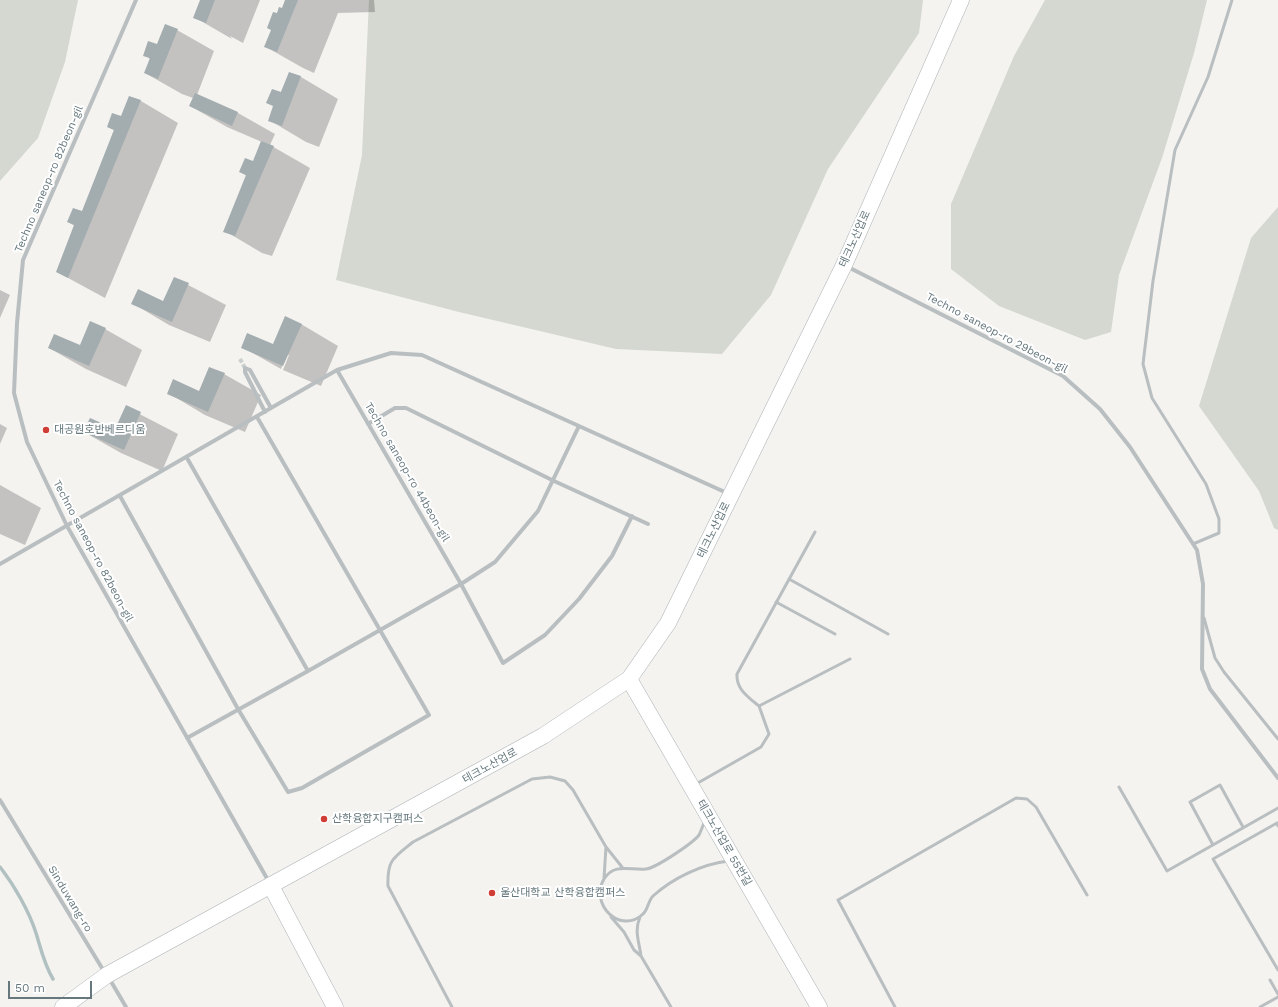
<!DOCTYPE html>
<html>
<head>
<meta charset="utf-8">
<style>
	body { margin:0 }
	#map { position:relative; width:1278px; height:1007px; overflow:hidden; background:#f4f3f0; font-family:"Work Sans",sans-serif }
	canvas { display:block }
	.scale { position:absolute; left:8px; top:981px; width:84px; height:18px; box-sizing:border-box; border:2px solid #66787e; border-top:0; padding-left:5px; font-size:12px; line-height:14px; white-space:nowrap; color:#66787e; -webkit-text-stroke:3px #fff; paint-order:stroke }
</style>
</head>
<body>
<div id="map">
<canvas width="1278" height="1007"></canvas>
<div class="scale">50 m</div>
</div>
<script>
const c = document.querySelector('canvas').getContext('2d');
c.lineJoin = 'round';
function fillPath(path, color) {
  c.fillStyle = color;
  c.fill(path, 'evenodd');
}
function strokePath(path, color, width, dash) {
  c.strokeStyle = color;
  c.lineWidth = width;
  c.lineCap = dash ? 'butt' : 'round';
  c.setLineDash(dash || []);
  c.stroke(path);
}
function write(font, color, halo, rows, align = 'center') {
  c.font = font + ' "Work Sans","Noto Sans KR",sans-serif';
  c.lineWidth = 4;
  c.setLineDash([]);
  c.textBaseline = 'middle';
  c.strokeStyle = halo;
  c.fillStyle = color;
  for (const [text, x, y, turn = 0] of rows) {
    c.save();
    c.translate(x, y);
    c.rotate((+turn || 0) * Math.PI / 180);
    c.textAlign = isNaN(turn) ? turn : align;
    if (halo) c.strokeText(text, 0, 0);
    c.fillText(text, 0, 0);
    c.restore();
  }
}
fillPath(new Path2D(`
	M0 0H78L65 62 38 138 0 181Z
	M369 0H923L919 33 828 169 771 295 722 354 616 349 459 312 336 280 362 155Z
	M1045 0H1207L1194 53 1162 158 1119 275 1111 332 1085 340 999 306 951 269V204L1014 56Z
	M1278 207V530L1274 528 1259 491 1199 406 1251 238Z`), '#d4d8d0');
fillPath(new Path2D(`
	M201 0H260L243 43 230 36 232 39 194 17Z
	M286 0H374L375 12 338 13 314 73 303 68 266 47 277 14 282 10Z
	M177 30 214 51 197 95 238 113 275 134 270 145 310 168 272 256 262 253 225 231 247 176 240 172 254 163 262 142 227 127 190 106 193 98 182 94 145 73 150 59 144 55Z
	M289 73 301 77 338 99 319 147 306 142 269 120Z
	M129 97 141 101 178 123 105 298 57 272 75 226 69 222 82 213 114 130 108 127 121 117Z
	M175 278 226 305 210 342 169 325 132 303 164 302Z
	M0 290 10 295 0 318Z
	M301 324 338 346 321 386 283 370 289 355H287L281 369 242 347 273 346Z
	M105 329 142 350 126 387 86 369 49 348 80 346Z
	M224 374 261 395 245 432 205 415 168 393 199 392Z
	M126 407 178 434 162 471 121 453 84 432 116 431Z
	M0 424 7 428 0 444Z
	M0 485 41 508 25 545 0 534Z`), '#0003');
strokePath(new Path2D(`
	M0 867C14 885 29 911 36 933 41 949 44 964 53 979`), '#b1c0c1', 3.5);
fillPath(new Path2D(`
	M200 0H215L206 23 193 18Z
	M285 0H298L277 52 264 47 271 30 267 28 273 12 277 13 279 7 282 8Z
	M165 24 178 29 158 79 144 73 150 58 143 56 148 41 157 44Z
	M289 72 301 76 282 126 268 121 273 106 266 103 272 89 281 92Z
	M195 93 238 112 232 126 189 106Z
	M129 96 141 100 68 278 56 272 74 225 67 222 73 208 82 211 114 130 107 127 112 113 121 116Z
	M261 141 274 146 235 236 223 232 246 175 239 172 245 158 253 161Z
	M174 277 189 283 172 322 131 304 138 289 163 301Z
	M285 316 302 324 283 366 241 348 247 333 273 344Z
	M90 321 106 328 89 366 48 348 54 334 80 345Z
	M209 367 225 373 208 412 167 394 173 379 199 391Z
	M126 405 141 412 124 450 83 432 90 418 115 429Z`), '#a3acaf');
strokePath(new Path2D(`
	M240 359 245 368`), '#c9cece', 4, [4, 2]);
const secondary = new Path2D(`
	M629 679 819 1007
	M271 886 335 1007
	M63 1007 107 975 543 736 629 679 668 623 844 265 961 0`);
strokePath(secondary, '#abb2b5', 17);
strokePath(new Path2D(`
	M1193 544 1219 533V519L1206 484 1152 398 1143 364 1153 281 1175 150 1208 77 1232 0
	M789 579 888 634
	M776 602 835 634
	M1204 618 1215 658 1224 672 1278 739
	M759 706C748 697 736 689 737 674L815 532
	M696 784 761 747 769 734 759 706 850 659
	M1119 787 1167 871 1278 808
	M705 821C703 825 701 831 699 835 693 843 656 868 646 869 632 871 614 862 604 879 589 905 621 935 643 914 648 910 648 901 653 896 673 878 702 864 729 861
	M1278 826 1277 823 1213 859 1278 970
	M1213 845 1190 802 1220 785 1243 827
	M604 878 606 847
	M611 917 624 932 634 950 641 956 671 1007
	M640 917C634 931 639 941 641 956
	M1270 980 1278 994
	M452 1007 388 886C387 860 393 858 413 842L532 779 550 777 565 781 573 790 606 847 622 867
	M895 1007 838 900 1016 798 1027 799 1036 807 1087 895
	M1260 1007 1278 997`), '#b9bec0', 3);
strokePath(new Path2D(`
	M136 0 23 260 17 323 14 393 27 442 67 526 269 882
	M848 267 1063 376 1100 409 1130 447 1197 550 1203 584 1202 669 1210 689 1278 778
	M337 370 461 584 503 663 545 635 579 599 612 556 632 516
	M265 412 245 372V368L250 370 271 408
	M368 424 395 408H406L554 481 648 524
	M187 458 308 671
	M120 496 238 709 288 792 302 788 429 715 257 417
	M0 564 337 370 391 353 422 355 727 493
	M187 738 308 671 461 584 495 562 538 511 579 426
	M0 800 105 973
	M109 978 126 1007`), '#b9bec0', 4);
strokePath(secondary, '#fff', 16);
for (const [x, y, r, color] of [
	[46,430,4,"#cf3d35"],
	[324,819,4,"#cf3d35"],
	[492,893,4,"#cf3d35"]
]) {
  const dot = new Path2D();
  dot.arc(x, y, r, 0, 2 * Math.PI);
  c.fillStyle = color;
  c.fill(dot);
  strokePath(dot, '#fff', 1.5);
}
write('11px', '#66787e', '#fff', [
	["Techno saneop-ro 82beon-gil",49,179,-67],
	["테크노산업로",855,239,-66],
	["Techno saneop-ro 29beon-gil",997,333,28],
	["Techno saneop-ro 44beon-gil",407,472,60],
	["테크노산업로",714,530,-64],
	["Techno saneop-ro 82beon-gil",93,551,62],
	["테크노산업로",490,766,-29],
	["테크노산업로 55번길",724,843,60],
	["Sinduwang-ro",70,899,59]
]);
write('11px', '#66787e', '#fff', [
	["대공원호반베르디움",54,430],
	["산학융합지구캠퍼스",332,819],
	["울산대학교 산학융합캠퍼스",500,893]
], 'left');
</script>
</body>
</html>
